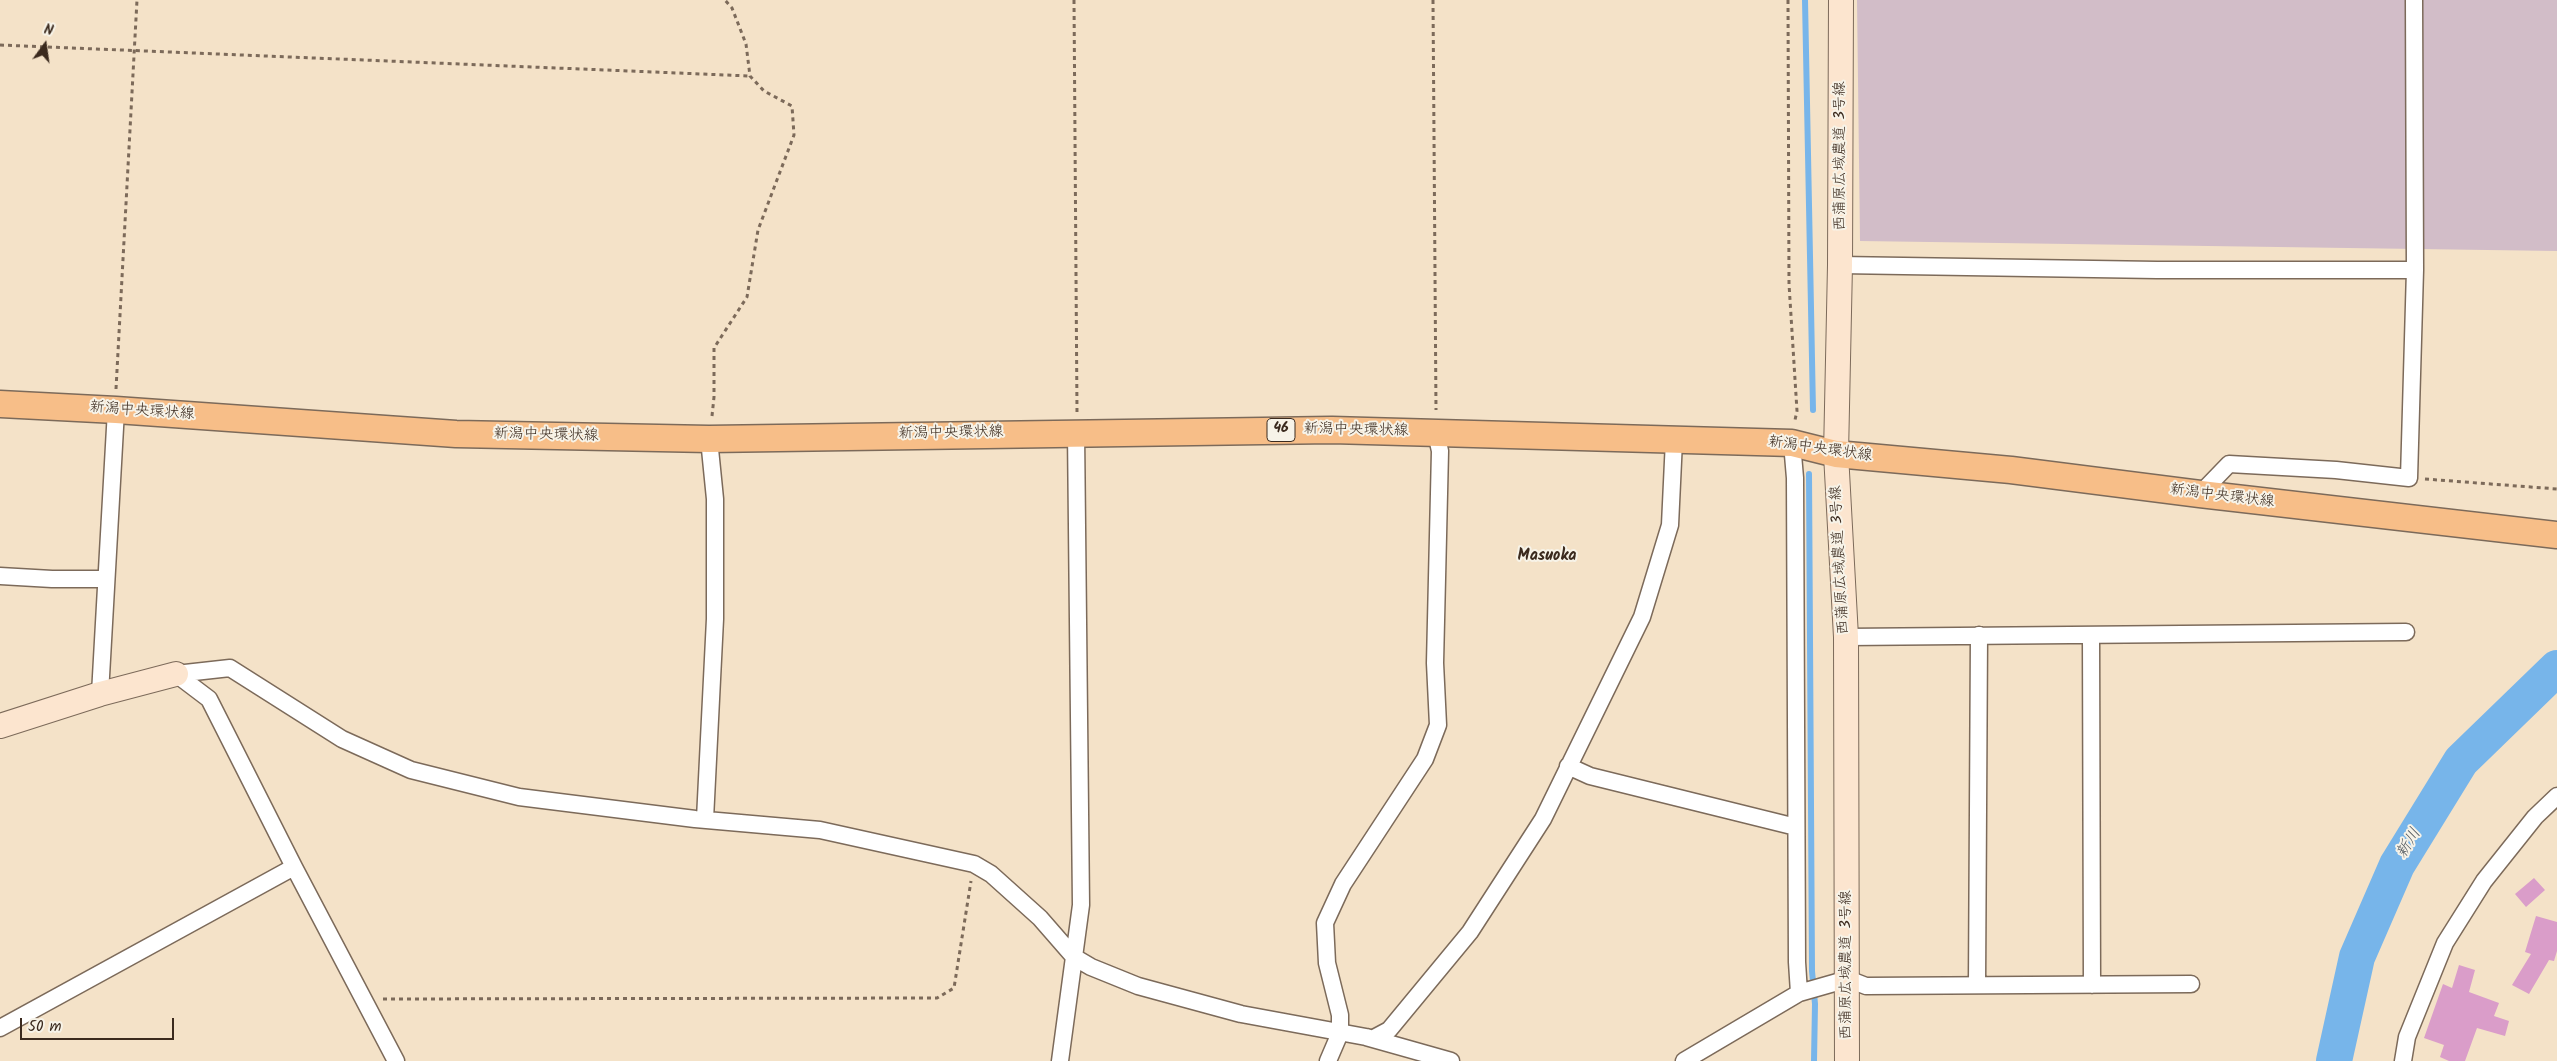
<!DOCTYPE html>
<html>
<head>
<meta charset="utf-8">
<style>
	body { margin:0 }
	#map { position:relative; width:2557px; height:1061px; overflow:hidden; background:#f4e2c8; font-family:Kalam,sans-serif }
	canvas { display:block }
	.north { position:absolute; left:20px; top:20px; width:50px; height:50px; -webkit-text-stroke:4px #f7f3e8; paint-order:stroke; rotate:14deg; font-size:14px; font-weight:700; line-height:20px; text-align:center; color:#3b2a1e }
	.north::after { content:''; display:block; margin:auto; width:18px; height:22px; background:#3b2a1e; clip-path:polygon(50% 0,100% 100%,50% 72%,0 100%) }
	.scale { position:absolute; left:20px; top:1018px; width:154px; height:22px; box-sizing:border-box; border:2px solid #3b2a1e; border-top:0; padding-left:6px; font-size:15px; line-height:18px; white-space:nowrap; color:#3b2a1e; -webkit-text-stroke:4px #f7f3e8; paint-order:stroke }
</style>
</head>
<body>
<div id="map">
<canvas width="2557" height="1061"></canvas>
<div class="north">N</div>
<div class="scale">50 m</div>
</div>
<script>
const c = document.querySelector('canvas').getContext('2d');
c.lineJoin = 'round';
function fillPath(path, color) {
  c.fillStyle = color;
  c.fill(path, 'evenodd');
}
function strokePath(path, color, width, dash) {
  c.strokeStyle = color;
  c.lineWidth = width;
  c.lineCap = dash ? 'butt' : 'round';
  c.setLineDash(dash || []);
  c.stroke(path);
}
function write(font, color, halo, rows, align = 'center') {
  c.font = font + ' Kalam,"Klee One",sans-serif';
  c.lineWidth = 4;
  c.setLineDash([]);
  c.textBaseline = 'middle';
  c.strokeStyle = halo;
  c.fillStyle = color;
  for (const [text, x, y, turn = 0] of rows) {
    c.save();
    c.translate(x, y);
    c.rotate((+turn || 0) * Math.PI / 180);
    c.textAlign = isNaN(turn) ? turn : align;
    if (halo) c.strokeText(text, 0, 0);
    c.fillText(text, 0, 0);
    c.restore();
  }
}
fillPath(new Path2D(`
	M1857 0H2557V251L1860 241Z`), '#d2bdc8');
strokePath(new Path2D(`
	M1805 0 1813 410
	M1809 474 1812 971 1815 1004 1814 1061`), '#77b5ea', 6);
strokePath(new Path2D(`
	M2334 1061 2357 957 2397 865 2461 761 2557 668`), '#77b5ea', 36);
fillPath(new Path2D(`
	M2534 878 2545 890 2526 907 2515 894Z
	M2536 916 2557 922V951L2554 961 2549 960 2529 994 2512 985 2531 954 2525 952Z
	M2459 965 2475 970 2469 992 2499 1003 2494 1016 2509 1021 2505 1036 2477 1028 2465 1061H2449L2440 1057 2444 1045 2424 1038 2443 984 2452 988Z`), '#da9dc9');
const street = new Path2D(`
	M1840 265 2157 270H2415
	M1792 443 1795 478 1797 962 1799 993
	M2200 494 2229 464 2336 470 2409 478 2415 270 2414 0
	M0 576 52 579H105
	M2091 635 2092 985
	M1846 637 2406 632
	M176 674 230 668 342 739 411 770 519 797 695 819 820 830 974 864 991 874 1040 918 1074 957 1091 967 1138 986 1241 1014 1366 1037 1451 1061
	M176 674 209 699 294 867 396 1061
	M100 694 116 410
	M1568 766 1590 776 1796 827
	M705 819 715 619V499L709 439
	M1977 985 1979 635
	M0 1028 294 867
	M1374 1038 1389 1030 1470 932 1543 819 1642 617 1670 525 1674 440
	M1060 1061 1081 905 1076 432
	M1328 1061 1340 1033V1015L1327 963 1325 923 1343 884 1425 759 1438 725 1435 663 1440 451 1436 433
	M1684 1061 1799 993 1848 979 1866 986 2191 984
	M2403 1061 2407 1037 2445 943 2484 881 2535 817 2557 796`);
const secondary = new Path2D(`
	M1841 0 1840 265 1836 454 1846 637 1847 1061
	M0 726 100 694 176 674`);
const primary = new Path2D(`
	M0 404 116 410 456 434 709 439 1332 430 1792 443 1836 454 2011 470 2200 494 2557 535`);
strokePath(street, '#7c6a5a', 19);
strokePath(secondary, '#7c6a5a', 26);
strokePath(primary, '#7c6a5a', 29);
strokePath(new Path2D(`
	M1074 0 1077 412
	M1433 0 1436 410
	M1788 0 1789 284 1797 411 1795 420
	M0 45 750 76
	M116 389 137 0
	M712 416 714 397V348L747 297 758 230 794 135 792 106 764 91 750 76 746 44 732 8 725 0
	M2425 479 2557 489
	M383 999 937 998 954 988 971 881`), '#7c6a5a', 3, [4, 4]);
strokePath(street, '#fff', 16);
strokePath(secondary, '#fce5cf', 24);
strokePath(primary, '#f7be88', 26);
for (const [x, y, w] of [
	[1281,430,28]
]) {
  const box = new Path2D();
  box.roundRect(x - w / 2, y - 11.5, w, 23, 4);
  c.fillStyle = '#f7f3e8';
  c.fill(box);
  strokePath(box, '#3b2a1e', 1);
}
write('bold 14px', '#3b2a1e', null, [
	["46",1281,430]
]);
write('15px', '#3b2a1e', '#f7f3e8', [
	["西蒲原広域農道 3号線",1841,156,-90],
	["新潟中央環状線",142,412,4],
	["新潟中央環状線",1356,431,1],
	["新潟中央環状線",951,434,-1],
	["新潟中央環状線",546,436,1],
	["新潟中央環状線",1820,450,8],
	["新潟中央環状線",2222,497,7],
	["西蒲原広域農道 3号線",1841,560,-93],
	["西蒲原広域農道 3号線",1847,965,-90]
]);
write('bold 16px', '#3b2a1e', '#f7f3e8', [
	["Masuoka",1547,557]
]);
write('italic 16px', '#4d545b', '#f7f3e8', [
	["新川",2410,844,-59]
]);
</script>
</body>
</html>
